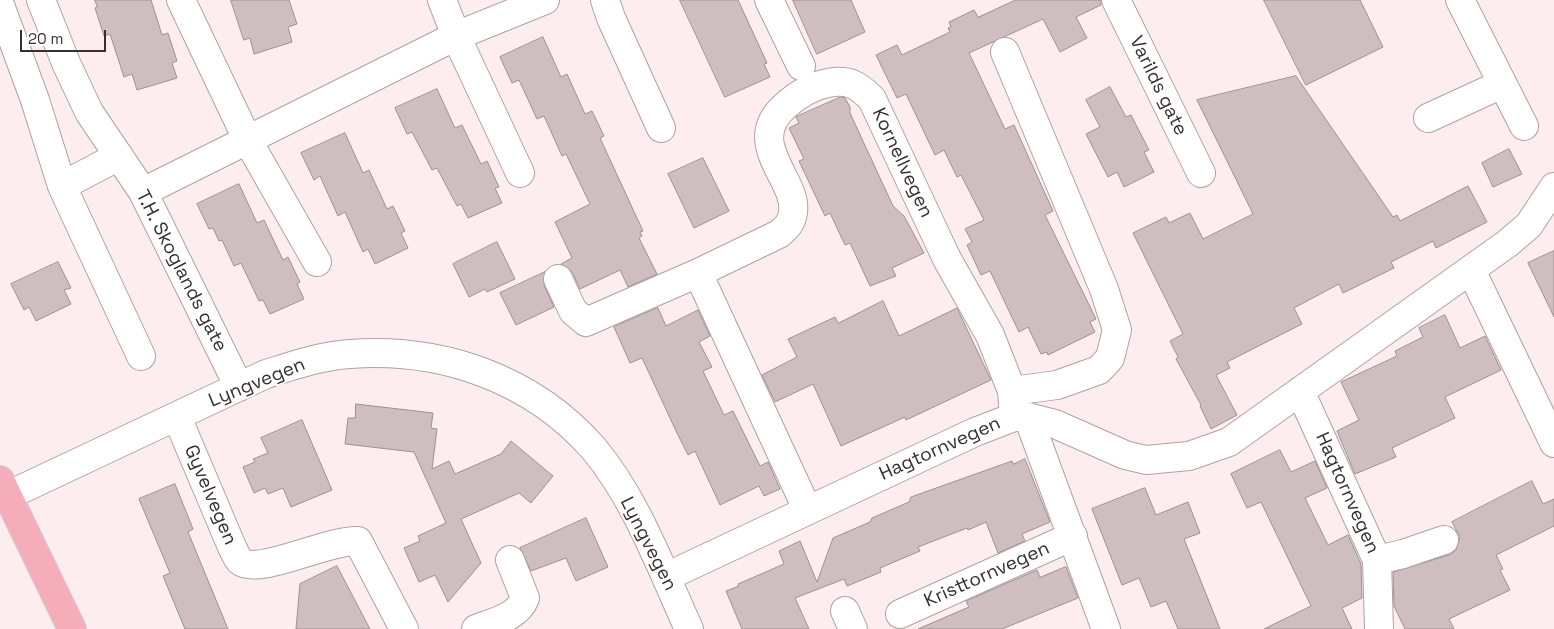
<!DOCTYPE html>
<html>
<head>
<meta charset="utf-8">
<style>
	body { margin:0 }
	#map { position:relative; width:1554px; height:629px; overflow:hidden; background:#feedef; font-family:"Space Grotesk",sans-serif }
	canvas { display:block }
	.scale { position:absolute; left:20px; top:30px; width:86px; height:22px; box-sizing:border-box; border:2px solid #362f30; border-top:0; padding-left:6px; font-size:15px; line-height:18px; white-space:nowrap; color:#362f30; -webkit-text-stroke:4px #fff; paint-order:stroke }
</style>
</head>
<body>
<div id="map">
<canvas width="1554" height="629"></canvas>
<div class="scale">20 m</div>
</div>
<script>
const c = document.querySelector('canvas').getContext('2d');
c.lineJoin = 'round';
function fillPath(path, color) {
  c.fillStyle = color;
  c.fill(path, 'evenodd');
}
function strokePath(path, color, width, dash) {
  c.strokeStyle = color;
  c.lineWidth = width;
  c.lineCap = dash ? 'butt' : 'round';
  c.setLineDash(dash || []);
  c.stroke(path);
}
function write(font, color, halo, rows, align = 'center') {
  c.font = font + ' "Space Grotesk",sans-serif';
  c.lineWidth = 4;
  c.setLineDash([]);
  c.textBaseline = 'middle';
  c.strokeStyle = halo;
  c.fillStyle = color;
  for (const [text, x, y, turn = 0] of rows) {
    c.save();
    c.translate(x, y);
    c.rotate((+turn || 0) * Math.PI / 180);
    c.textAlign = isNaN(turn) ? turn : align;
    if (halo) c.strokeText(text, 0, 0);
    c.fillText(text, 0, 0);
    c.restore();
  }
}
const building = new Path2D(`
	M95 0H151L162 35 168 33 177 61 172 63 177 78 137 90 132 74 124 77 110 34 104 36 95 8 97 7Z
	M231 0H289L297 24 288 27 292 42 254 54 250 38 244 40Z
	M680 0H738L767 63 764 64 770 77 725 97Z
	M793 0H851L865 32 817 54Z
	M1016 0H1101V5L1076 17 1087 38 1060 52 1043 19 969 53 1005 129 1014 125 1053 211 1045 215 1096 319 1090 322 1095 332 1048 355 1047 352 1041 354 1028 327 1019 332 990 271 981 275 967 245 972 242 965 229 984 220 961 175 957 177 944 150 935 155 906 94 897 98 876 55 897 45 902 55 950 32 948 28 951 27 949 22 974 10 978 17Z
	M1264 0H1360L1383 47 1306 85Z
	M543 37 561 77 567 74 585 114 592 111 604 136 600 138 643 231 640 232 642 236 639 238 657 274 628 287 620 270 580 289 572 272 561 264 572 258 555 222 590 204 566 154 562 156 544 116 537 119 519 80 512 83 500 57Z
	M1296 76 1393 217 1397 215 1400 221 1468 186 1487 222 1436 248 1433 241 1391 262 1394 268 1343 293 1339 284 1294 308 1302 324 1227 362 1230 368 1216 375 1237 415 1211 429 1200 406 1201 405 1176 359 1178 357 1170 341 1183 334 1133 233 1166 217 1169 223 1190 213 1203 239 1253 214 1197 100Z
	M1110 87 1126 117 1131 115 1149 150 1144 152 1154 172 1124 187 1117 172 1108 177 1086 134 1100 127 1086 100Z
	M437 89 455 128 462 125 481 164 487 161 499 187 495 188 502 203 468 218 461 204 457 206 437 168 432 170 412 132 407 134 395 108Z
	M841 97 845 98 850 107V113L893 206 904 216 924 253 892 268 896 276 870 286 850 243 845 245 830 213 825 216 799 161 804 159 789 128 799 123 796 117Z
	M345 133 363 173 369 170 387 209 393 206 405 231 401 233 408 248 375 264 368 249 363 252 345 212 338 216 320 176 314 180 301 153Z
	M1509 149 1522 174 1493 187 1482 163Z
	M703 158 729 211 694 228 668 174Z
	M239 184 257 223 264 220 283 260 288 257 300 282 297 284 304 299 270 314 263 300 259 301 241 263 234 266 222 240 219 241 213 228 209 229 197 204Z
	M497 242 515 279 487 292 485 289 469 297 453 264Z
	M1554 251V317L1528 263Z
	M58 262 71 288 64 290 71 304 36 321 29 307 24 310 11 284Z
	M545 272 544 285 554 307 516 325 500 293Z
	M883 301 899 336 957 308 991 380 906 420 905 417 841 446 813 384 775 402 762 375 797 357 788 339 835 317 838 323Z
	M658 308 666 326 698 310 710 336 699 342 712 367 703 371 724 415 733 411 760 466 768 462 780 489 764 496 759 486 720 505 695 451 688 455 677 433 642 358 630 363 614 327Z
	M1445 315 1460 348 1485 336 1501 370 1445 397 1455 418 1392 448 1396 457 1355 474 1337 431 1359 420 1341 382 1397 356 1395 351 1423 337 1419 328Z
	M356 404 433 413 431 428 437 429 432 469 449 461 455 474 501 454 511 441 553 476 531 503 519 493 461 519 481 563 448 602 435 575 419 582 404 548 420 541 418 536 446 523 414 452 345 444 348 418H355Z
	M302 420 332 490 291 507 283 488 268 494 265 488 254 493 243 467 255 462 253 459 268 453 261 438Z
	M1280 450 1291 472 1315 461 1327 488 1305 498 1328 545 1348 535 1361 564 1362 598 1342 608 1352 629H1264L1311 606 1261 502 1247 508 1231 474Z
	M1025 459 1050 522 1022 534 1025 541 998 553 986 522 968 530 967 528 918 547 920 551 880 568 881 572 847 586 844 579 795 598 809 629H742L726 591 739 586 738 584 784 564 779 551 800 541 817 582 833 538 870 522 872 518 909 502 911 497 1012 461 1013 464Z
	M1532 481 1543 504 1554 499V526L1496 555 1503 569 1500 570 1510 590 1449 619 1454 629H1405L1394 606 1393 572 1449 555 1456 550 1460 537 1452 522Z
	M175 484 193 529 188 532 228 629H185L163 576 170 573 139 499Z
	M1145 488 1156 515 1188 502 1200 533 1184 539 1220 629H1178L1166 601 1151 607 1139 578 1122 585 1092 509Z
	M586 518 608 567 576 581 566 558 531 571 520 548Z
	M337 566 370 629H296L300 584Z
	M1066 567 1078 598 1002 629H918L969 607 966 601 1037 570 1040 577Z`);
fillPath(building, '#cfbec0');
strokePath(building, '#9f8f91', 1);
const minor = new Path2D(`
	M41 0 66 63 89 112 143 192 239 387
	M181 0 248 141 317 262
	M442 0 456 36 520 173
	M605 0 611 18 661 128
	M769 0 801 66
	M1116 0 1201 173
	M1460 0 1524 126
	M0 5 35 100 62 186 141 356
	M1005 52 1104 289 1117 330 1110 358 1099 370 1057 385 1012 391
	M1428 118 1502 84
	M62 186 119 156
	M143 192 456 36 545 0
	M1471 270 1554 443
	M698 273 807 509
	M558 279 573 311 586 322 698 273 779 234C786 228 792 223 793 212 798 180 743 143 785 106 797 95 812 86 828 83 849 79 858 85 872 99L947 259 990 335 1012 391 1014 417
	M1300 391 1377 560 1379 629
	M177 417 232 547C234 551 237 558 240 561 259 576 329 539 358 541L404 629
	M1028 417 1106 629
	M7 496 266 374C294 365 321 356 350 354 442 347 533 379 594 449 636 499 662 570 689 629
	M1377 560 1403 554 1444 540
	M666 577 975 432 1014 417H1028L1055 424 1125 455 1146 460 1189 456 1229 442 1508 243 1529 225 1554 187
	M845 611 853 629
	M900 614 1073 536
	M476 629C494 622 518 617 525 598L510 560`);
const major = new Path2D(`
	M0 480 72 629`);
strokePath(minor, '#b0a1a2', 30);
strokePath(major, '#d3d1d1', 30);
strokePath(minor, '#fff', 28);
strokePath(major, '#f5adba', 28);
write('19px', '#362f30', '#fff', [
	["Varilds gate",1158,86,64],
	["Kornellvegen",902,163,65],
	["T.H. Skoglands gate",181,271,63],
	["Lyngvegen",257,383,-22],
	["Hagtornvegen",940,449,-24],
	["Hagtornvegen",1347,493,66],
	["Gyvelvegen",210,495,67],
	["Lyngvegen",648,544,63],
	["Kristtornvegen",987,575,-24]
]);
</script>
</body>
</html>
